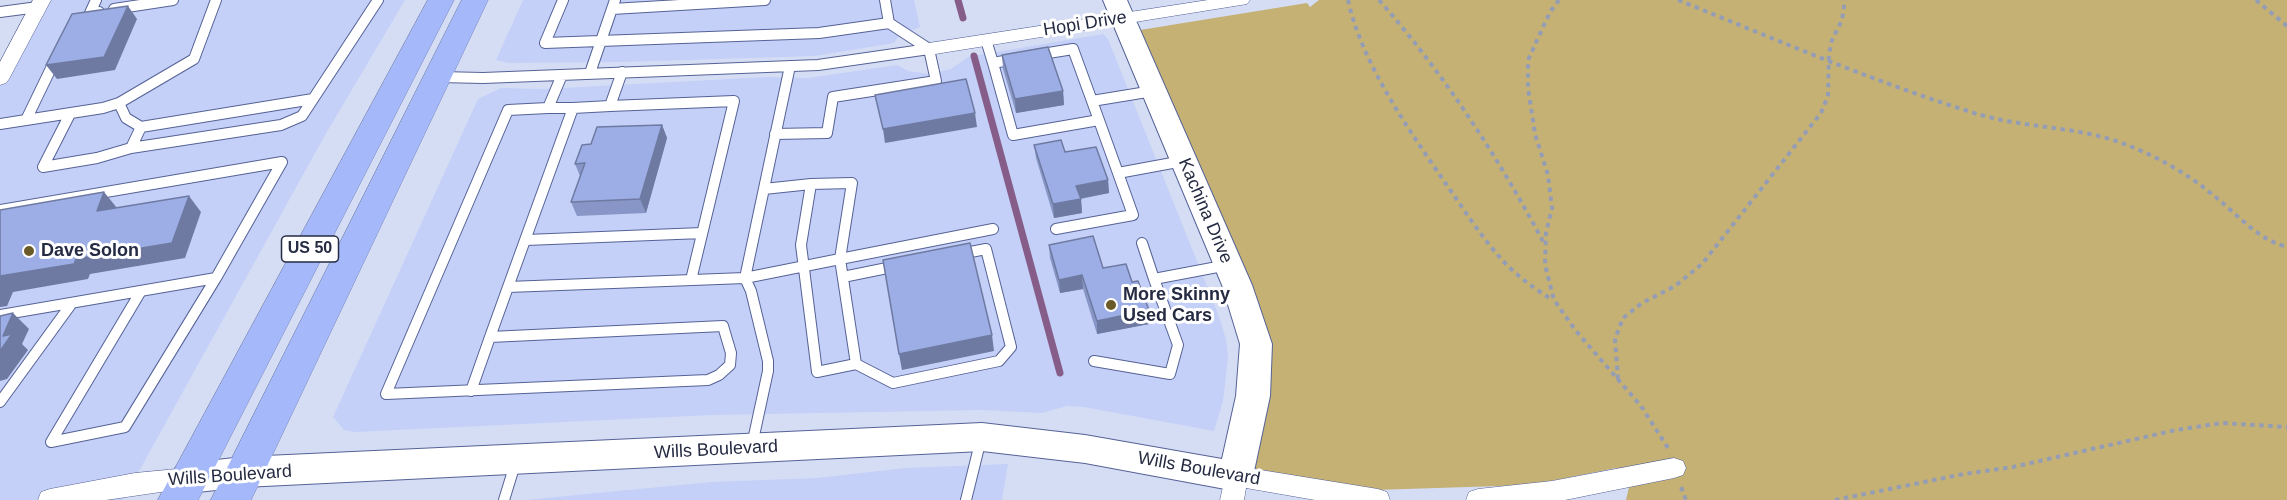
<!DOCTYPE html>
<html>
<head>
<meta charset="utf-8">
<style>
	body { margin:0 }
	canvas { display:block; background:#d5ddf5 }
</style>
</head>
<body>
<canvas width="2287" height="500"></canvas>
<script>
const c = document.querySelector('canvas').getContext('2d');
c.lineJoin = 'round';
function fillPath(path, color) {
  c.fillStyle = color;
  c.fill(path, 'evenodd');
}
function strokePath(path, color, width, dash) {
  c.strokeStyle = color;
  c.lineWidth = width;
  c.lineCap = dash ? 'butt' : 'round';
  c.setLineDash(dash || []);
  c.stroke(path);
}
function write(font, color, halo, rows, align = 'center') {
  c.font = font + ' Helvetica,sans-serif';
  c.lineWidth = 6;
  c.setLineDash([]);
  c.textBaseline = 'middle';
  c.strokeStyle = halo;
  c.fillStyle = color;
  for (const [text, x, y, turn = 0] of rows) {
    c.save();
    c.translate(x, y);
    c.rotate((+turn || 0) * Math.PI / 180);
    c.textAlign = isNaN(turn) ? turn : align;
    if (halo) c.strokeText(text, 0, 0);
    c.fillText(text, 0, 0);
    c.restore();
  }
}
fillPath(new Path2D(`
	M42 0H405L324 137 123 500H0V79Z
	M523 0H914L920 27 898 37 894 43 815 56 623 62 509 63 496 60Z
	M1103 34 1108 39 1217 311 1226 339 1228 358 1223 401 1214 431 1084 407 1067 406 1042 413 983 410 711 415 355 432 344 430 333 417 478 99 501 88 542 89 767 77 808 78 897 65 908 71 929 74 951 69 968 57 978 55Z
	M1008 464 1002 500H525L711 482 817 478 905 468Z`), '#c4d0f7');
fillPath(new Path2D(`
	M1319 0H2287V500H1626L1630 483 1616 468 1531 485 1343 491 1249 471 1254 359 1134 31 1307 3 1310 7Z`), '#c5b174');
strokePath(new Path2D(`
	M958 0 963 18
	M974 56 1060 373`), '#865d89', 7);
const lane = new Path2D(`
	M96 0 90 13 99 12
	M563 0 545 43 819 33 889 23
	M114 9 173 0
	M612 9 765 0
	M0 12 38 7
	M986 40 993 63 1015 59
	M1036 55 1073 49 1092 101 1153 91
	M993 63 1013 135 1099 120
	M790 66 745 278 840 259 856 364 893 383 999 361 1011 347 986 249 960 254
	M590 73 615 0
	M562 75 548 108H573L508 287 745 278 751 291 768 361V371L752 445
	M439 77 483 78 818 65 929 49
	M313 99 141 127 131 148 281 125 302 116 378 0
	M1092 101 1118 173 1183 161
	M119 103 126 118 141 127
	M610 106 734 101 691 280
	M573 108 610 106 622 72
	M70 114 43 167 97 158 131 148
	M26 120 103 108 119 103 194 59 216 0
	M0 124 26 120 55 60
	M775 134 827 133 833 97 936 81 929 49 889 23 885 0
	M764 189 811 184
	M0 210 282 162 216 278 0 315
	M1056 229 1133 215 1118 173
	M526 240 702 233
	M1142 243 1154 279
	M843 277 897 266
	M508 287 490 337 723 326 731 353 730 365 719 375 708 380 386 394 508 110 548 108
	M141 291 51 442 125 427 216 278
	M1094 361 1170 374 1178 345 1154 279 1228 265
	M856 364 817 372 801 245 811 184 852 183 840 259 993 229
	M471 391 490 337
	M0 402 72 303
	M504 500 516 461
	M966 500 981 439`);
const street = new Path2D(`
	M33 0H51L9 79 6 83 0 85V62Z
	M1208 0H1250L1247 4 1241 5 929 55 923 53 920 49 923 45 929 43Z
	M1674 458 1683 461 1686 468 1683 475 1674 478 1565 500H1466L1469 492 1478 489 1552 481Z
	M1236 466 1378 489 1387 492 1390 500H1315L1246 488 1244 500H1220L1227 469Z
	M188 468 197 471 200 478 197 485 188 488 106 500H38L41 492 50 489 135 473Z`);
const secondary = new Path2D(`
	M1103 0H1127L1252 285 1272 344 1270 396 1253 476 1248 487 1236 491 1085 463 982 451 244 487 188 493 176 489 170 478 176 467 188 463 244 457 982 423 1085 435 1222 459 1236 396 1240 344 1222 285Z`);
const highway = new Path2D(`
	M428 0H454L198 500H158Z
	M462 0H488L251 500H211Z`);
strokePath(lane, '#556296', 12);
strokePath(street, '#556296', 1);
strokePath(secondary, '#556296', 2);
strokePath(highway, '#7887ba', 1);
strokePath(new Path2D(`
	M1348 0C1362 64 1409 130 1446 184 1465 211 1483 240 1506 264 1520 278 1536 290 1553 300
	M1379 0C1445 75 1498 157 1545 245
	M1559 0 1550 12 1528 60V88L1535 134 1548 175 1552 208 1546 233 1545 265 1554 300 1576 331 1641 406 1668 448
	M1678 0C1775 39 1872 81 1971 112 2022 129 2077 125 2127 145 2158 157 2188 174 2213 195 2236 213 2258 240 2287 247
	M2256 0 2287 26
	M1618 379 1615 339 1623 318 1642 303 1675 286 1702 264 1821 113 1828 96 1829 54 1832 40 1842 20 1845 0
	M1681 487 1686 500
	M1835 500 1964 474 2013 467 2176 430 2222 423 2287 427`), '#959db4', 4, [4.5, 4.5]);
strokePath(lane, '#fff', 10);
fillPath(street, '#fff');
fillPath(secondary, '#fff');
fillPath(highway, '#a5b8fa');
fillPath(new Path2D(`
	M1002 55 1063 91 1064 105 1016 113 1003 69Z
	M662 125 667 138 646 213 577 216 571 202 580 176 575 164 591 144Z
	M1034 145 1065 152 1108 180 1109 193 1081 199 1082 213 1054 218 1036 158Z
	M1049 245 1132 282 1149 324 1097 334 1083 289 1060 293 1050 258Z`), '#8796c6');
fillPath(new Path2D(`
	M128 6 137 19 115 70 57 79 46 65Z
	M1063 91 1064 105 1016 113 1015 99Z
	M975 113 977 127 885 143 883 129Z
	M662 125 667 138 646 213 640 199Z
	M1108 180 1109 193 1077 199 1076 186Z
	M104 192 117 208 97 211Z
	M189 196 201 212 185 258 90 274 88 279 13 292 7 306 0 307V276L76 259Z
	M1081 199 1082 213 1054 218 1053 204Z
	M1082 275 1083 289 1060 293 1059 280Z
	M1149 310V324L1097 334V321Z
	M13 313 29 329 22 344 28 350 7 379 0 381V351L3 336Z
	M992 335 994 351 902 370 899 354Z`), '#6e7aa1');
const building = new Path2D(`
	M128 6 104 57 46 65 72 14Z
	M1048 47 1063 91 1015 99 1002 55Z
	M966 79 975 113 883 129 875 95Z
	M662 125 640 199 571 202 585 163 575 164 582 145 591 144 597 127Z
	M1061 140 1065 152 1096 147 1108 180 1076 186 1081 199 1053 204 1034 145Z
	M104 192 97 211 189 196 172 243 76 259 74 264 0 276V210Z
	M1093 236 1103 268 1126 264 1132 282 1138 281 1149 310 1097 321 1082 275 1059 280 1049 245Z
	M970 243 992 335 899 354 883 260Z
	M13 313 3 336 12 334 0 351V316Z`);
fillPath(building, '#9daee6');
strokePath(building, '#6e7aa1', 1.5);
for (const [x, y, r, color] of [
	[29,251,6,"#6a5a27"],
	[1111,305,6,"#6a5a27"]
]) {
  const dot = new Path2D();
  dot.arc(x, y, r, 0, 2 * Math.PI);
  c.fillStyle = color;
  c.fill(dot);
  strokePath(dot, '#fff', 2);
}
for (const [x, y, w] of [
	[310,249,57]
]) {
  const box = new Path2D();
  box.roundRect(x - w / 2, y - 13, w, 26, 4.5);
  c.fillStyle = '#fff';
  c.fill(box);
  strokePath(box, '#252b42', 1.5);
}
write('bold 16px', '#252b42', null, [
	["US 50",310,249]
]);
write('18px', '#252b42', '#fff', [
	["Hopi Drive",1085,24,-9],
	["Kachina Drive",1205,211,67],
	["Wills Boulevard",716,450,-3],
	["Wills Boulevard",1199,469,10],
	["Wills Boulevard",230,476,-4]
]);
write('bold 18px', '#252b42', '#fff', [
	["Dave Solon",41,251],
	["More Skinny",1123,295],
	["Used Cars",1123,316]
], 'left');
</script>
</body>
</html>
